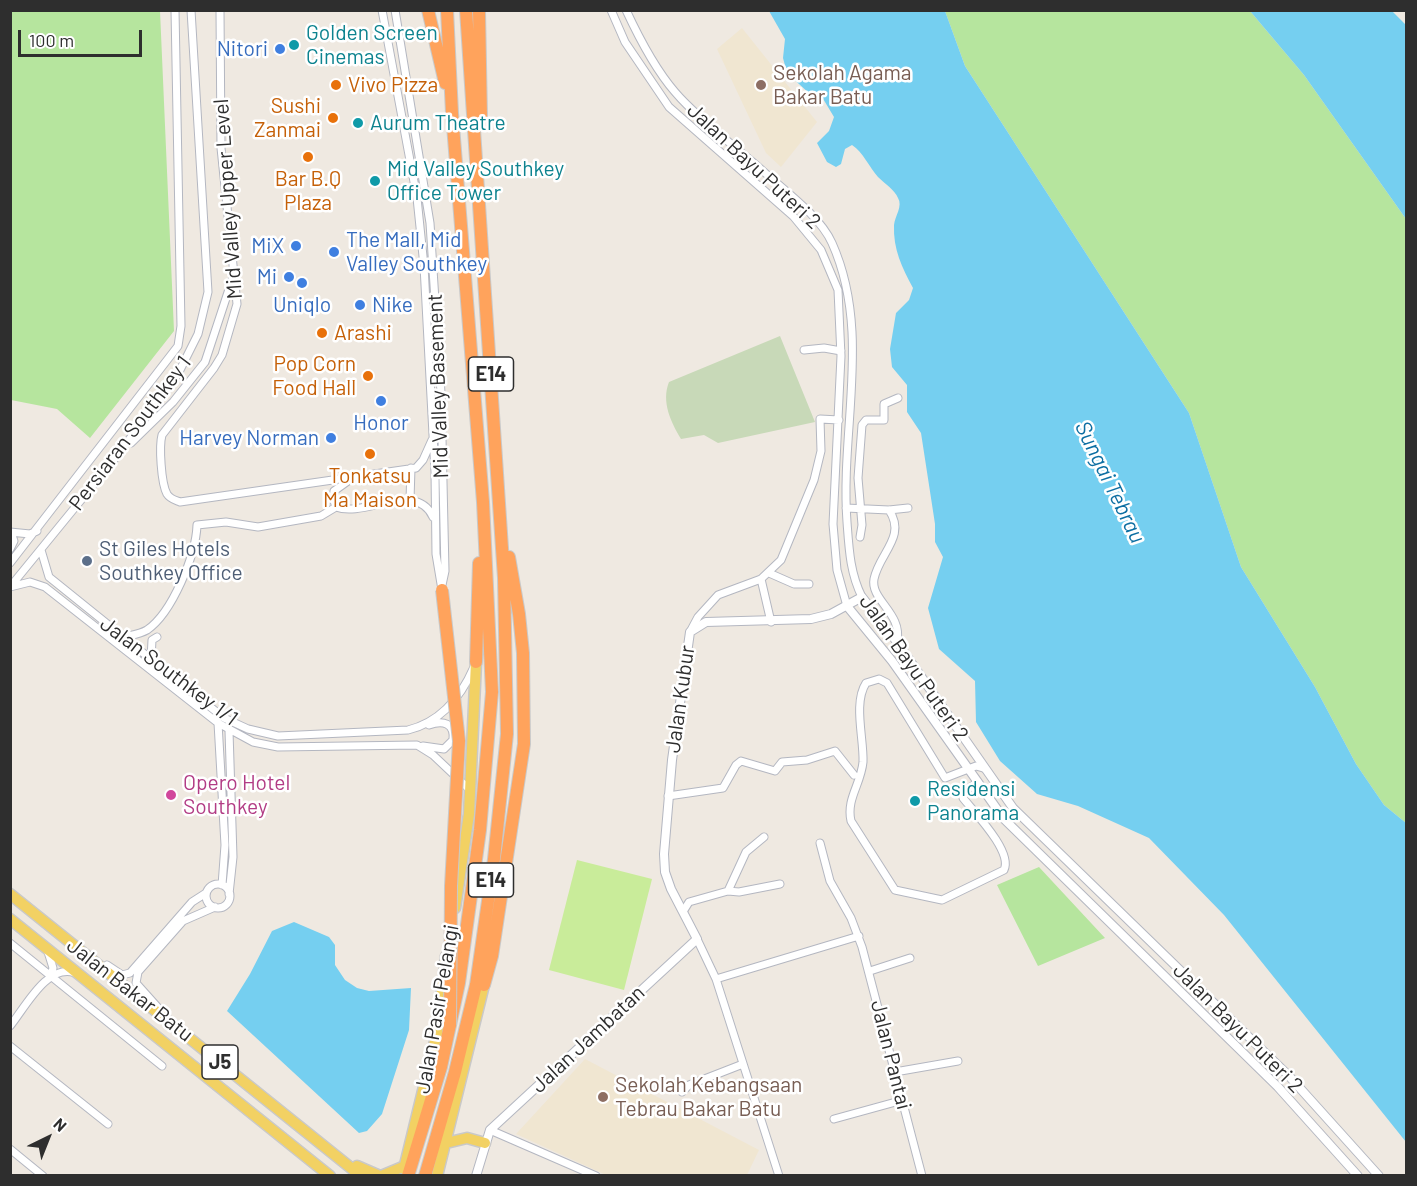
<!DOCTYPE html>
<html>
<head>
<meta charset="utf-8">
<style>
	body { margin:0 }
	#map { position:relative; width:1417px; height:1186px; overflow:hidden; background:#efe9e1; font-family:Barlow,sans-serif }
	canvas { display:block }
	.frame { position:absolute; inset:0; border:12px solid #2e2e2e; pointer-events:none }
	.north { position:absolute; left:18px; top:1108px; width:60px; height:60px; -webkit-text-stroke:4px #fff; paint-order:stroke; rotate:43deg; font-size:16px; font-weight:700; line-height:24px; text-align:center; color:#2e2e2e }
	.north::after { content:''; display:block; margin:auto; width:21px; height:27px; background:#2e2e2e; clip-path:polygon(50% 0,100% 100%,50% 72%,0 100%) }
	.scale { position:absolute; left:18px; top:30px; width:124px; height:27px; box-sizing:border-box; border:3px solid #2e2e2e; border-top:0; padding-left:8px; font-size:18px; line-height:21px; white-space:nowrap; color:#2e2e2e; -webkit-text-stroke:4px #fff; paint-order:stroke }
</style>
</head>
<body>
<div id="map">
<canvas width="1417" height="1186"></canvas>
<div class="frame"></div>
<div class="north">N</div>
<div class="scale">100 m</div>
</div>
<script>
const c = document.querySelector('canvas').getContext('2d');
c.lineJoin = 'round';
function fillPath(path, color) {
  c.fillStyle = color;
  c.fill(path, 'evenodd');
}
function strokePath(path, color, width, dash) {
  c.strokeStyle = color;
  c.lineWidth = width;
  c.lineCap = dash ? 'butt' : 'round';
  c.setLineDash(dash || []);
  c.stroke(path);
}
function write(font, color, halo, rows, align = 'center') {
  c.font = font + ' Barlow,sans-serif';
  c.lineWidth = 5;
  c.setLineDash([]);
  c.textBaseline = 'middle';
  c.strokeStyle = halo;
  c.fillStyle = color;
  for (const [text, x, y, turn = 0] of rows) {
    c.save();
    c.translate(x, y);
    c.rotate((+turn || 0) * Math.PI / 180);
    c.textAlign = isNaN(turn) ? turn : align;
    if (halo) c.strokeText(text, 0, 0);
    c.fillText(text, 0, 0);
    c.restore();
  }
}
fillPath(new Path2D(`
	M742 28 817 122 781 167 766 153 717 49Z
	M585 1059 759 1150 747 1175H606L516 1134Z`), '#f0e6d1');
fillPath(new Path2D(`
	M10 11H160L174 331 90 438 57 409 11 400Z
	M945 11H1250L1304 75 1406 219V823L1384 805 1356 764 1315 687 1241 567 1189 413 965 66Z
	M1039 867 1105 938 1038 966 997 885Z`), '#b6e59e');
fillPath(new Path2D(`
	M780 336 815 422 718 443 704 435 681 439C671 422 661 402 669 382Z`), '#c8d9b8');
fillPath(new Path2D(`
	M577 860 652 879 624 990 549 970Z`), '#c9ec9a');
fillPath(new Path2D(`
	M769 11H945L965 66 1189 413 1241 567 1315 687 1356 764 1384 805 1406 823V1142L1224 915 1149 838 1078 806 1037 794 1000 761 976 722 975 681 939 649 928 608 943 557 935 542V524L921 433 907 412V385L892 367 890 349 896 313 909 300 913 288C902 268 893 249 894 225 895 216 903 206 898 198 895 190 884 183 878 177 869 167 863 152 852 145L845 149 841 164 836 167 827 162 817 143 829 131 834 117 822 97 811 95 787 73 783 58 785 39Z
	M1250 11H1392L1406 25V219L1304 75Z
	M294 922 329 937 335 945V965L345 980 357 988 369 991 411 988 409 1030 382 1114 367 1131 359 1133 227 1011 250 974 272 931Z`), '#75cff0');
const minor = new Path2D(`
	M220 10 221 148 237 304 222 355 214 368 162 435C159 446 161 483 167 494 170 499 175 500 180 502L416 468 423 460 432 440
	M382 10 417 198 424 266 435 472 436 554 442 590
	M395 10 430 223 441 393 445 571 442 585
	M611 10 625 42 669 107 793 216 821 250 838 290 841 356 833 524 837 570 847 606
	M626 10C639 38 655 69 675 92 698 119 736 147 763 171 785 191 820 216 832 243 872 332 840 429 847 522 849 549 850 573 862 597
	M804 350 824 348 841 351
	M131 443 173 402 205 362 232 280
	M410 500 411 468
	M336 507C365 518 416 480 433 517
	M336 507 333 498 334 491 355 476
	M846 508 889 510 908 508
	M889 510C907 537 879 553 874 579 870 600 903 613 897 642
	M10 532 30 534 37 531
	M860 537 862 525 858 478 862 425 866 420H884V404L898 398
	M10 549 14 541 11 533
	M41 550 49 577 224 718 248 729 278 736 408 730C441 722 461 697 474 667
	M10 563 178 346 181 326 175 10
	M769 573 794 584H809
	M761 579 771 622
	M10 587 117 456 179 372 198 334 208 292 191 10
	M10 587 30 582 45 587 218 723 253 742 278 747 417 745 433 755 470 790
	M690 632 698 617 718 595 761 579 781 560 814 480 821 451 820 419 839 420
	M124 637C132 635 140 634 147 630 172 613 196 555 197 525L226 522 258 527 321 516 336 507
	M151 659 152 640 157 637
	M218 723 225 845 222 885
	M423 746 444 749 453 740C455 723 443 720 429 725
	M978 782 965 791 963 798C975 813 1013 852 1004 870L942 900 895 890 851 821C846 799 861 784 863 762 864 739 853 703 866 683L879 679 887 683 945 778 976 766 983 768
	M668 796 723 788 736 765 741 761 775 771 782 762 807 760 835 751 854 775
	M820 843 830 881 851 918 862 947 922 1176
	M206 896a12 12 0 1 1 24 0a12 12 0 1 1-24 0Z
	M728 891 739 892 780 884
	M229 894 233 857 229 731
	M684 910 689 902 728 891 746 852 764 837
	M697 939 716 979 779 1176
	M10 943 162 1066
	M48 952 53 968 51 975
	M107 965 122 975 130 973 192 902 206 893
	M870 971 910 958
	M716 979 859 936
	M162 1012 136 983 138 972 183 921 215 907
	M10 1026C25 1008 47 963 75 973
	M10 1046 108 1124
	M895 1072 958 1061
	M682 1092 689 1085 743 1064
	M834 1119 903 1100
	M490 1130 596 1176
	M10 1149 43 1176`);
const tertiary = new Path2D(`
	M847 606 892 661 1004 819 1278 1087 1358 1176
	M476 1176 490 1130 697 939 671 889 665 872 664 854 672 760 690 632 706 622 811 619 831 614 862 597 897 642 1013 808 1289 1076 1379 1176`);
const primary = new Path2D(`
	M10 894 361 1176
	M455 908 469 814 476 662
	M10 919 330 1176
	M446 1143 467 1138 485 1143
	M357 1166 380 1176
	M404 1169 437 1033 446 956
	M381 1176 405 1166
	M437 1176 484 985`);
const motorway = new Path2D(`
	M428 10 445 83
	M479 10 481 118
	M476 662 479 563
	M484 985 492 956 524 744 523 653 519 614 509 557
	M408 1176 441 1067 459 983 480 830 492 692 483 502 452 113 447 10
	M425 1176 455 1072 476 985 494 859 507 734 504 578 466 10`);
strokePath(minor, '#b4b7c1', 9);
strokePath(tertiary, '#b4b7c1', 10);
strokePath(primary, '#c9c9c9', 13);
strokePath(motorway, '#c9c9c9', 14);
strokePath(minor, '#fff', 7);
strokePath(tertiary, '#fff', 8);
strokePath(primary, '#f2d163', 10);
strokePath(motorway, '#ffa35c', 12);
const motorwayBridge = new Path2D(`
	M442 590 459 741 451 886 450 1025`);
strokePath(motorwayBridge, '#c9c9c9', 14, []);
strokePath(motorwayBridge, '#ffa35c', 12);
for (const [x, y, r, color] of [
	[294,45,6,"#0f9aa8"],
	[280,49,6,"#3f7fe0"],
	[336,85,6,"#e8710a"],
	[761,85,6,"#8d6e63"],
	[333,118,6,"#e8710a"],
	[358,123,6,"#0f9aa8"],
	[308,157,6,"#e8710a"],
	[375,181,6,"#0f9aa8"],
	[296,246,6,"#3f7fe0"],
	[334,252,6,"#3f7fe0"],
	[289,277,6,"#3f7fe0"],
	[302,283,6,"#3f7fe0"],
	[360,305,6,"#3f7fe0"],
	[322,333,6,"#e8710a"],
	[368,376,6,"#e8710a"],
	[381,401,6,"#3f7fe0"],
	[331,438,6,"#3f7fe0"],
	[370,454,6,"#e8710a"],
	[87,561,6,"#5c6f8a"],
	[171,795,6,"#d1479c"],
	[915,801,6,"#0f9aa8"],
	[603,1097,6,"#8d6e63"]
]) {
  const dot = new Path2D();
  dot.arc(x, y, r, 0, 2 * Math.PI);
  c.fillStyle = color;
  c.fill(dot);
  strokePath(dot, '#fff', 2);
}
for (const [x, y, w] of [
	[491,374,45],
	[491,880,45],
	[220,1062,36]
]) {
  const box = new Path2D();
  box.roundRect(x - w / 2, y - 17, w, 34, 4.5);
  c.fillStyle = '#fff';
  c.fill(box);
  strokePath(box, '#2e2e2e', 1.5);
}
write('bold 20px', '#2e2e2e', null, [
	["E14",491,374],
	["E14",491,880],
	["J5",220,1062]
]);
write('21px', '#0d838f', '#fff', [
	["Golden Screen",306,33],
	["Cinemas",306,57],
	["Aurum Theatre",370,123],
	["Mid Valley Southkey",387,169],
	["Office Tower",387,193],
	["Residensi",927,789],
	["Panorama",927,813]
], 'left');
write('21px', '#366cbe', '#fff', [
	["Nitori",268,49],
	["The Mall, Mid",346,240,"left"],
	["Valley Southkey",346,264,"left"],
	["MiX",284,246],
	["Mi",277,277],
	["Uniqlo",302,305,"center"],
	["Nike",372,305,"left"],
	["Honor",381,423,"center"],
	["Harvey Norman",319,438]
], 'right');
write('21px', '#785e54', '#fff', [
	["Sekolah Agama",773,73],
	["Bakar Batu",773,97],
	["Sekolah Kebangsaan",615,1085],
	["Tebrau Bakar Batu",615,1109]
], 'left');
write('21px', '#c56008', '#fff', [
	["Vivo Pizza",348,85],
	["Sushi",321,106,"right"],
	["Zanmai",321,130,"right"],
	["Bar B.Q",308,179,"center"],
	["Plaza",308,203,"center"],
	["Arashi",334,333],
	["Pop Corn",356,364,"right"],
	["Food Hall",356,388,"right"],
	["Tonkatsu",370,476,"center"],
	["Ma Maison",370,500,"center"]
], 'left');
write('21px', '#2e2e2e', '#fff', [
	["Jalan Bayu Puteri 2",754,166,43],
	["Mid Valley Upper Level",228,199,-94],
	["Mid Valley Basement",438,386,-92],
	["Persiaran Southkey 1",130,433,-53],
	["Jalan Bayu Puteri 2",914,668,55],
	["Jalan Southkey 1/1",169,671,37],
	["Jalan Kubur",680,699,-82],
	["Jalan Bakar Batu",130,990,38],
	["Jalan Pasir Pelangi",437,1009,-80],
	["Jalan Bayu Puteri 2",1238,1028,45],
	["Jalan Jambatan",588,1039,-43],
	["Jalan Pantai",891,1055,76]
]);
write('21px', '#4e5e75', '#fff', [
	["St Giles Hotels",99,549],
	["Southkey Office",99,573]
], 'left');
write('21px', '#b23c85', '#fff', [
	["Opero Hotel",183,783],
	["Southkey",183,807]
], 'left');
write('italic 22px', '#0d6fa3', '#fff', [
	["Sungai Tebrau",1110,482,64]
]);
</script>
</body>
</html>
